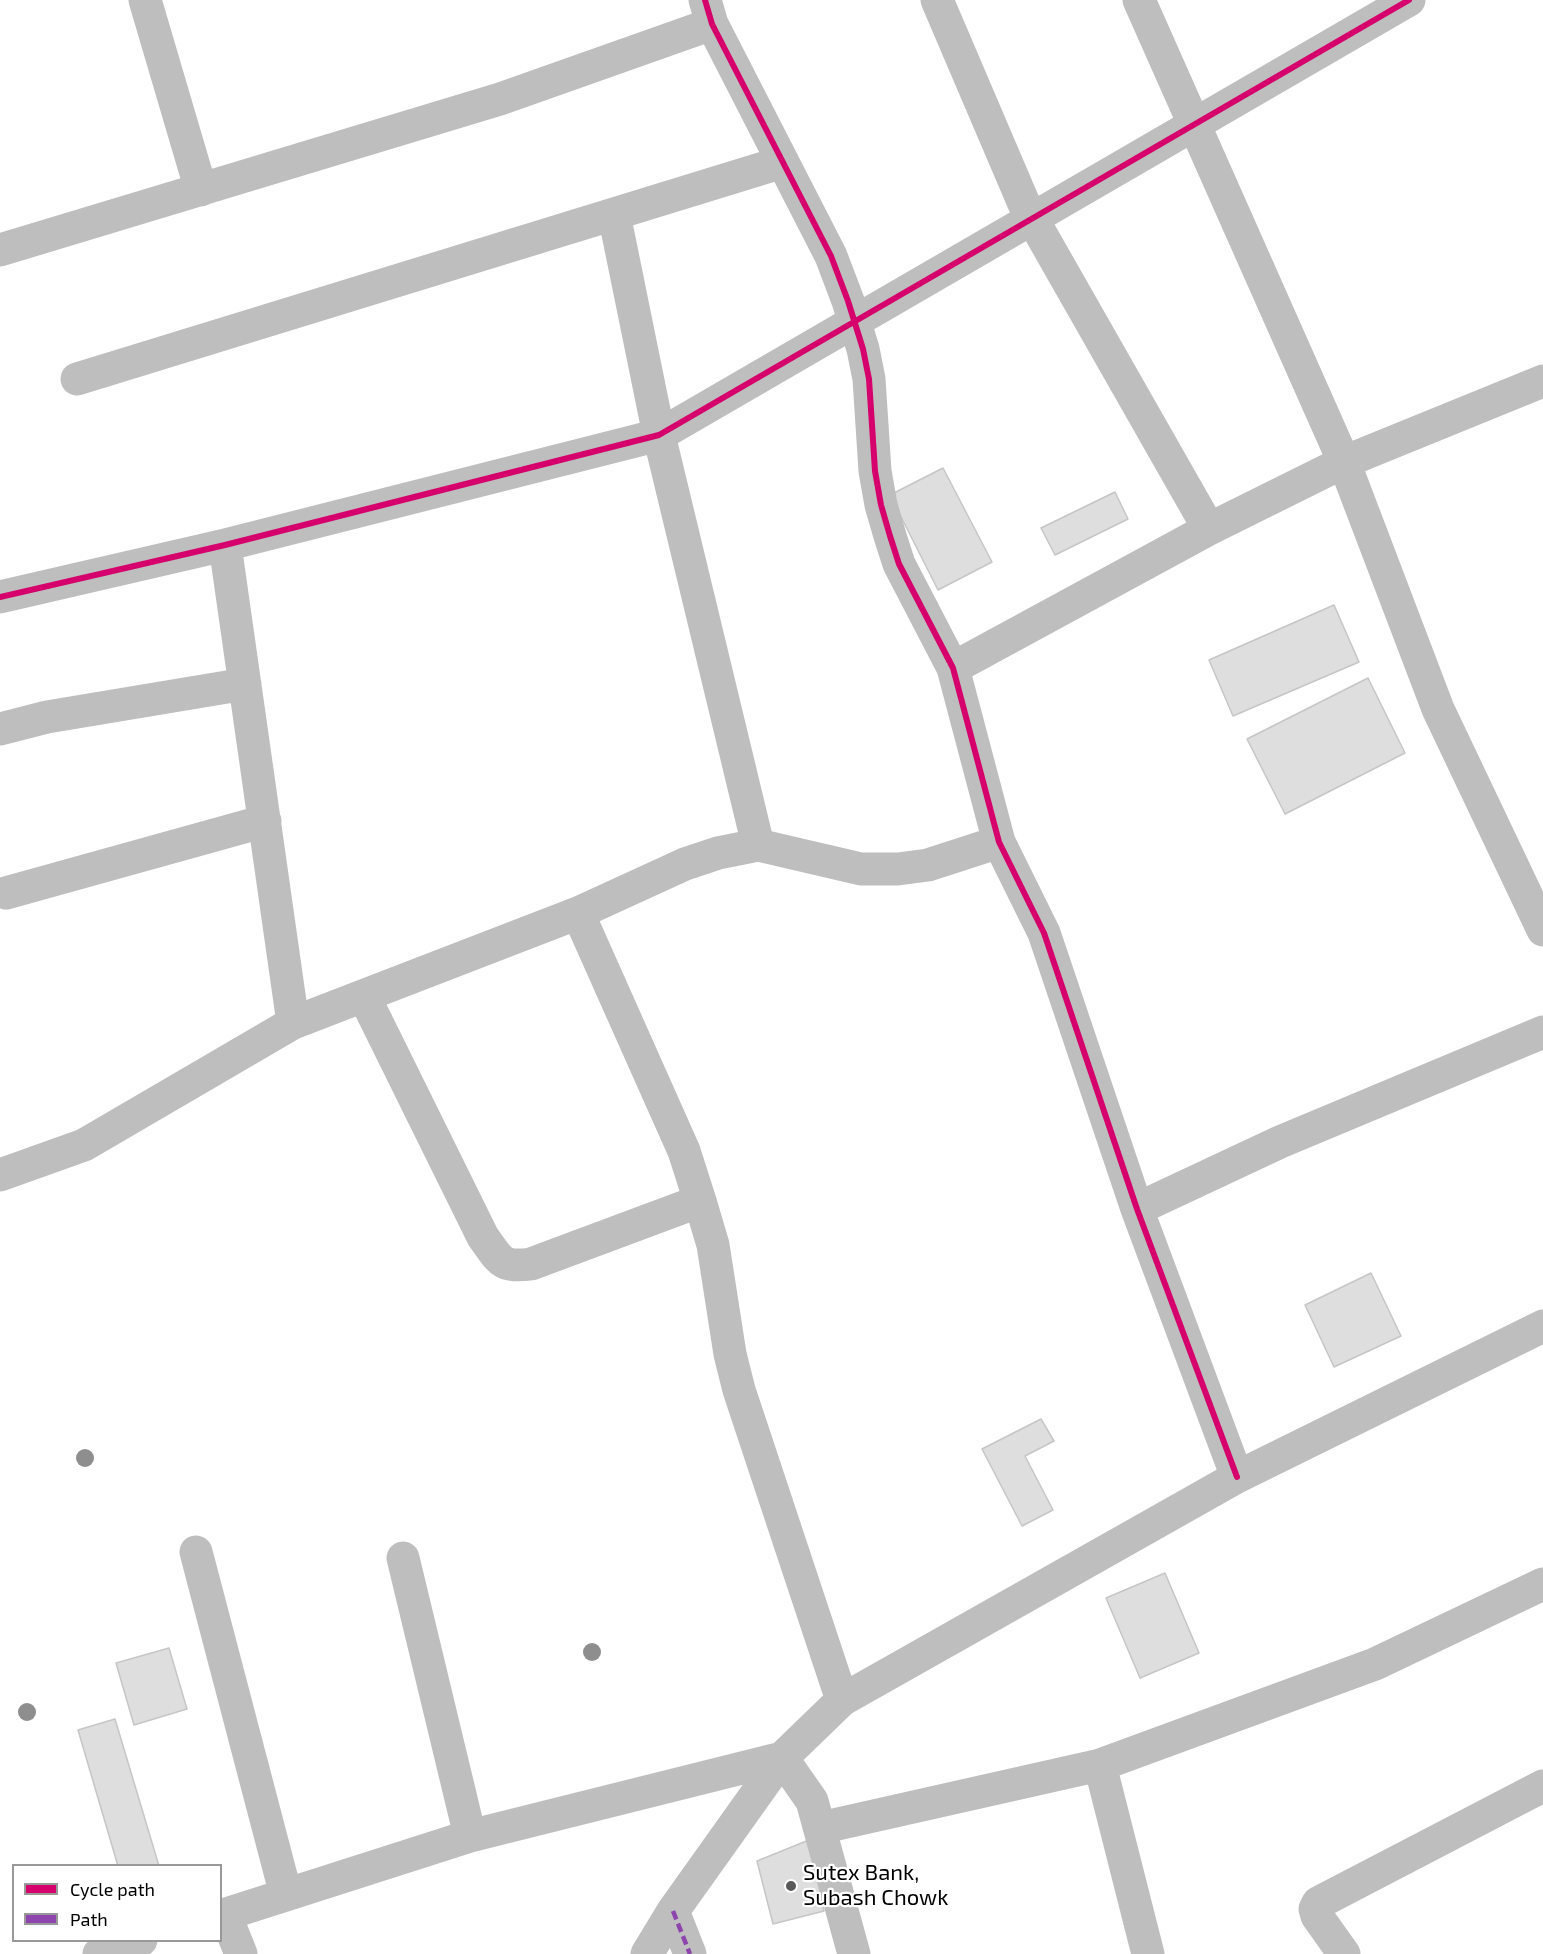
<!DOCTYPE html>
<html>
<head>
<meta charset="utf-8">
<style>
	body { margin:0 }
	#map { position:relative; width:1543px; height:1954px; overflow:hidden; background:#fff; font-family:"Exo 2",sans-serif }
	canvas { display:block }
	.legend { position:absolute; left:12px; top:1864px; width:210px; height:78px; box-sizing:border-box; background:#fff; border:2px solid #999; margin:0; padding:8px 10px; list-style:none; font-size:18px; color:#000 }
	.legend li { display:flex; align-items:center; gap:12px; height:30px }
	.legend b { width:30px; border:2px solid #999 }
</style>
</head>
<body>
<div id="map">
<canvas width="1543" height="1954"></canvas>
<ul class="legend">
<li><b style="height:8px;background:#d6006c"></b>Cycle path</li>
<li><b style="height:8px;background:#8e44ad"></b>Path</li>
</ul>
</div>
<script>
const c = document.querySelector('canvas').getContext('2d');
c.lineJoin = 'round';
function fillPath(path, color) {
  c.fillStyle = color;
  c.fill(path, 'evenodd');
}
function strokePath(path, color, width, dash) {
  c.strokeStyle = color;
  c.lineWidth = width;
  c.lineCap = dash ? 'butt' : 'round';
  c.setLineDash(dash || []);
  c.stroke(path);
}
function write(font, color, halo, rows, align = 'center') {
  c.font = font + ' "Exo 2",sans-serif';
  c.lineWidth = 4.5;
  c.setLineDash([]);
  c.textBaseline = 'middle';
  c.strokeStyle = halo;
  c.fillStyle = color;
  for (const [text, x, y, turn = 0] of rows) {
    c.save();
    c.translate(x, y);
    c.rotate((+turn || 0) * Math.PI / 180);
    c.textAlign = isNaN(turn) ? turn : align;
    if (halo) c.strokeText(text, 0, 0);
    c.fillText(text, 0, 0);
    c.restore();
  }
}
const building = new Path2D(`
	M943 468 992 562 938 590 890 495Z
	M1115 492 1128 519 1055 555 1041 528Z
	M1334 605 1359 662 1233 716 1209 660Z
	M1368 678 1405 753 1285 814 1247 739Z
	M1371 1273 1401 1336 1334 1367 1305 1305Z
	M1041 1419 1054 1441 1025 1456 1053 1510 1022 1526 982 1449Z
	M1165 1573 1199 1653 1140 1678 1106 1598Z
	M169 1648 187 1709 134 1725 116 1663Z
	M115 1719 159 1866H118L78 1730Z
	M809 1840 824 1911 773 1924 757 1861Z`);
fillPath(building, '#dedede');
strokePath(building, '#c6c6c6', 1.5);
strokePath(new Path2D(`
	M145 0 201 190
	M705 0 712 24 831 256 848 301 863 349 869 379 875 471 881 505 890 536 899 564 953 668 999 842 1044 933 1137 1209 1237 1477
	M937 0 1025 206 1209 529
	M1139 0 1344 462 1438 709 1543 930
	M614 214 659 435 758 845
	M0 250 500 99 712 24
	M77 379 783 162
	M225 545 293 1023
	M0 597 225 545 659 435 1409 0
	M953 668 1209 529 1344 462 1543 381
	M0 729 47 717 245 684
	M6 893 265 821
	M578 913 684 1151 700 1201 713 1245 730 1354 739 1390 842 1700
	M364 996 483 1237C500 1260 500 1268 531 1264L700 1201
	M0 1175 84 1145 293 1023 578 913 685 864 718 853 758 845 861 869H898L928 865 999 842
	M1137 1209 1280 1142 1543 1032
	M196 1552 286 1895
	M403 1558 470 1836
	M1100 1765 1148 1954
	M820 1828 1100 1765 1375 1664 1543 1584
	M673 1911 690 1954
	M225 1914 241 1954
	M220 1916 470 1836 782 1758 812 1801 854 1954
	M99 1954 141 1940
	M647 1954 673 1911 782 1758 842 1700 1237 1477 1543 1326
	M1344 1954 1317 1916 1315 1909 1318 1903 1543 1786`), '#bebebe', 33);
strokePath(new Path2D(`
	M673 1911 690 1954`), '#8e44ad', 4.5, [9, 4.5]);
strokePath(new Path2D(`
	M705 0 712 24 831 256 848 301 863 349 869 379 875 471 881 505 890 536 899 564 953 668 999 842 1044 933 1137 1209 1237 1477
	M0 597 225 545 659 435 1409 0`), '#d6006c', 6);
c.fillStyle = '#8e8e8e';
for (const [x, y] of [
	[85,1458],
	[592,1652],
	[27,1712]
]) {
  c.beginPath();
  c.arc(x, y, 9, 0, 2 * Math.PI);
  c.fill();
}
for (const [x, y, r, color] of [
	[791,1886,6,"#595959"]
]) {
  const dot = new Path2D();
  dot.arc(x, y, r, 0, 2 * Math.PI);
  c.fillStyle = color;
  c.fill(dot);
  strokePath(dot, '#fff', 2);
}
write('22px', '#000', '#fff', [
	["Sutex Bank,",803,1873],
	["Subash Chowk",803,1898]
], 'left');
</script>
</body>
</html>
